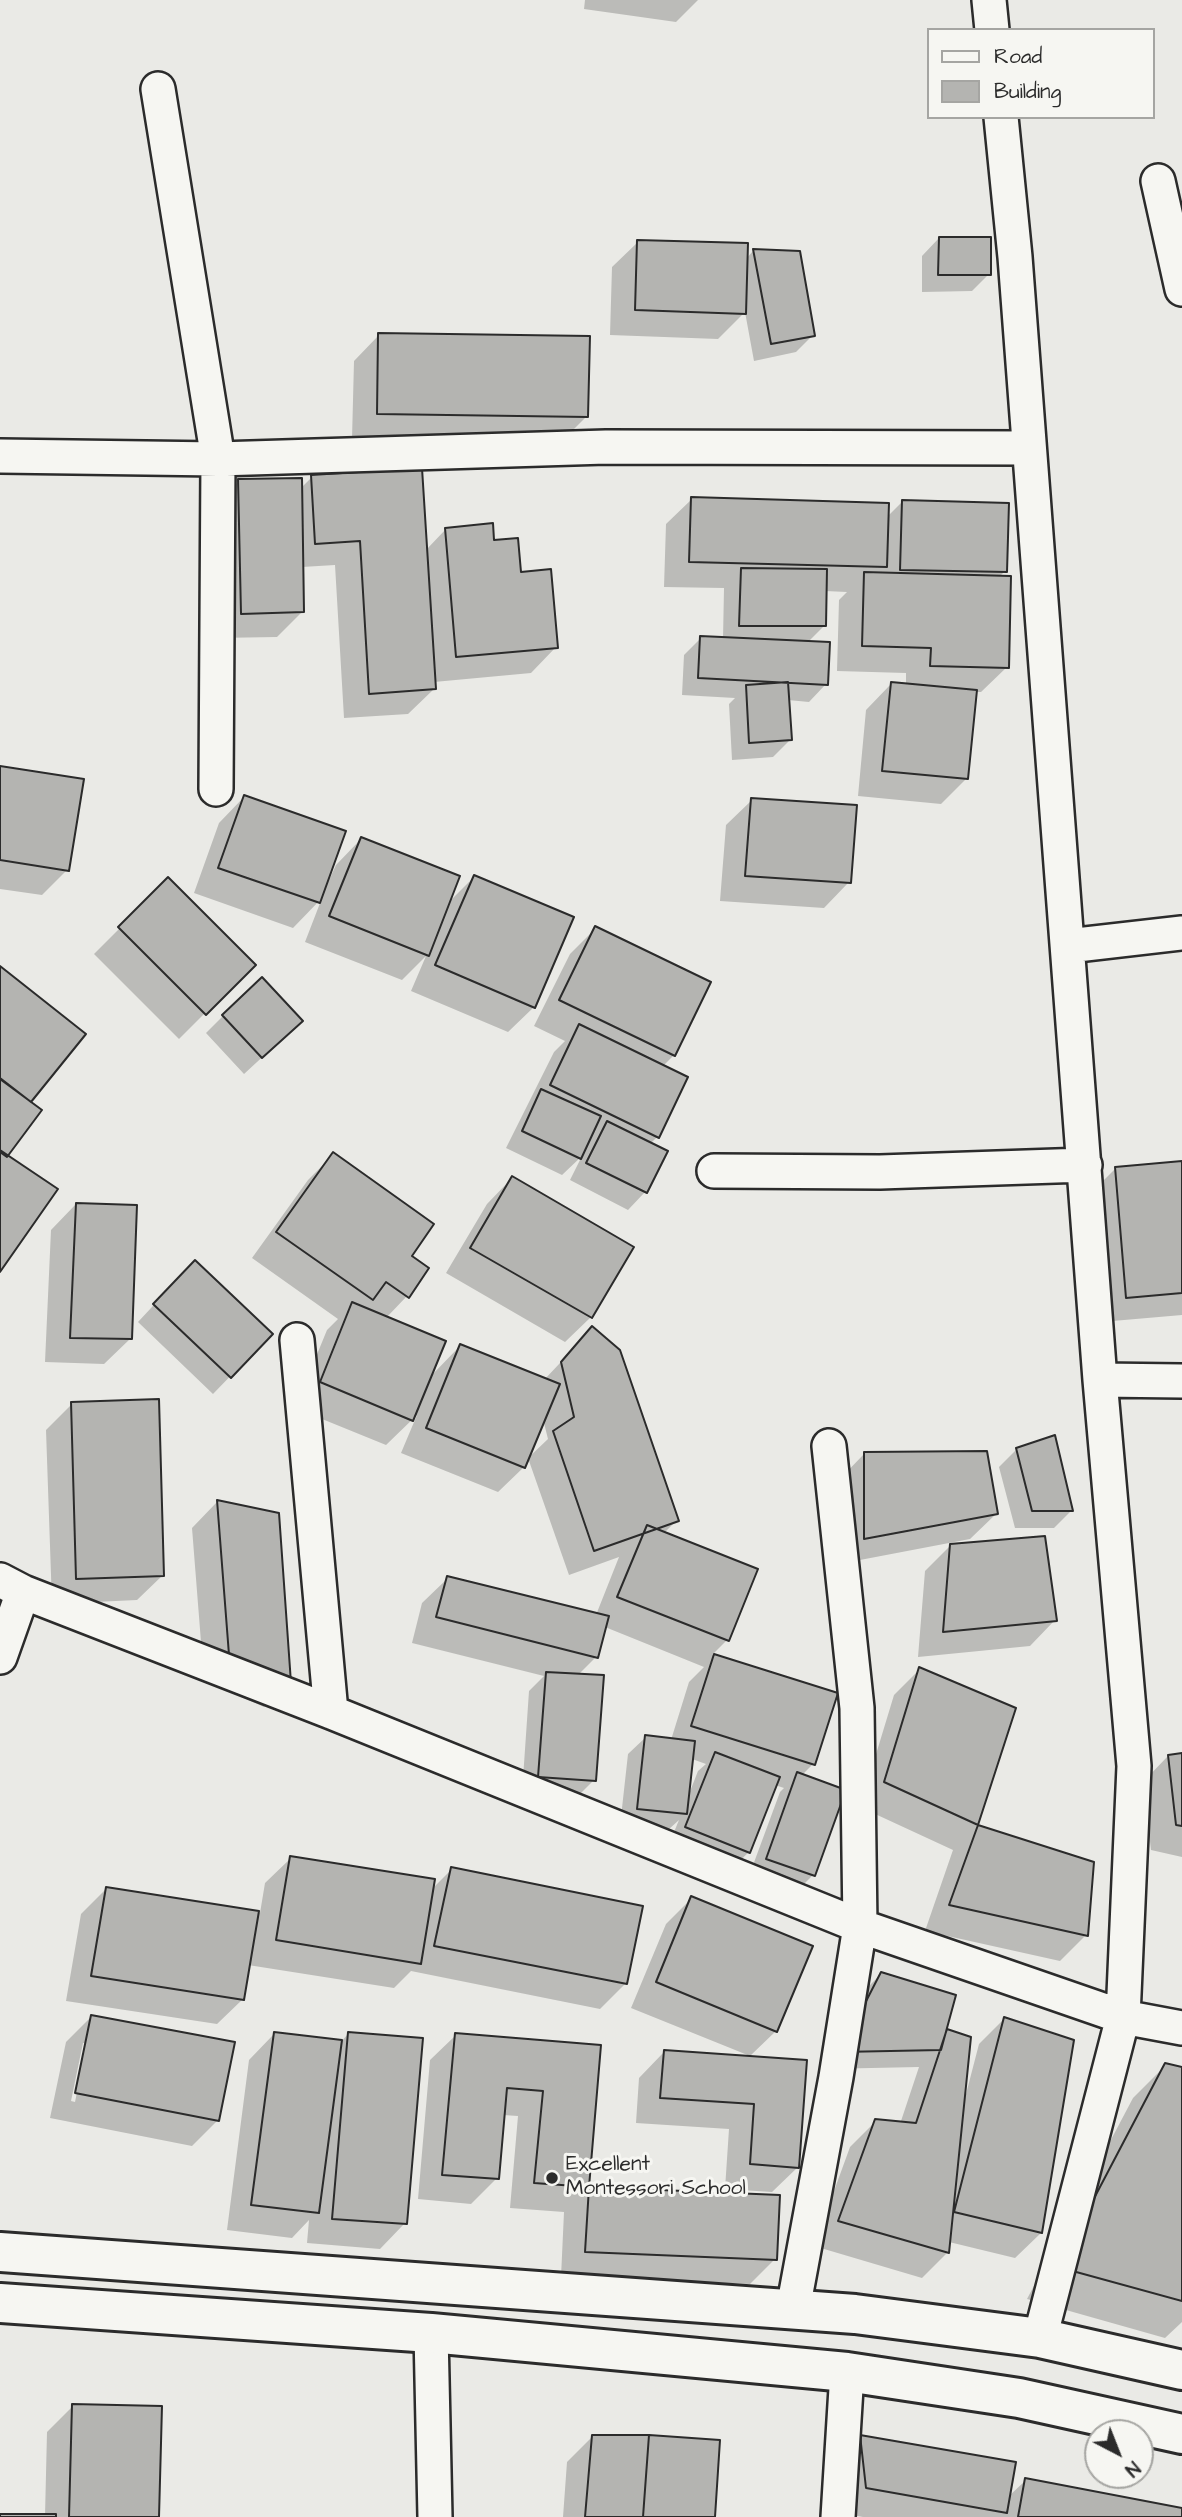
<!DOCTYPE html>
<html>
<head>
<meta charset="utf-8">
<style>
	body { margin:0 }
	#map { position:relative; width:1182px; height:2517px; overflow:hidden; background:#eaeae6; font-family:"Architects Daughter",sans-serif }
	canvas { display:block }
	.legend { position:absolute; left:927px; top:28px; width:228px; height:91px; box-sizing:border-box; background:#f6f6f2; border:2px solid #a5a5a2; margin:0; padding:9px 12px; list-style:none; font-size:21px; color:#2b2b2b }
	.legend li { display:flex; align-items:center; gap:14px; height:35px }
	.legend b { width:35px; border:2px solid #a5a5a2 }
	.north { position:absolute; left:1084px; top:2419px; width:70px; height:70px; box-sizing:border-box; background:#f6f6f2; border:2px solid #a5a5a2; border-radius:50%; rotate:138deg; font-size:19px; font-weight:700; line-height:28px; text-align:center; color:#2b2b2b }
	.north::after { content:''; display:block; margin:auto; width:24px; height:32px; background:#2b2b2b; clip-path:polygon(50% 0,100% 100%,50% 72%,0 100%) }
</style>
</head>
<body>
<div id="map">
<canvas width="1182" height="2517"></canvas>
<ul class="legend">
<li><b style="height:9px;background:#f6f6f2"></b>Road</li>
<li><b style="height:19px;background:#b4b4b1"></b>Building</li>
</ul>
<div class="north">N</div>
</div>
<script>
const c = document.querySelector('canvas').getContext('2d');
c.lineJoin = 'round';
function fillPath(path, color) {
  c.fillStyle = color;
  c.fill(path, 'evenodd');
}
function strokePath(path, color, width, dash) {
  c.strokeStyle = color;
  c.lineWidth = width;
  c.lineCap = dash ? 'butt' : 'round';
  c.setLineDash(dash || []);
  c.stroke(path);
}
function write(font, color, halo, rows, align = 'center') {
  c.font = font + ' "Architects Daughter",sans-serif';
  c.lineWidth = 6;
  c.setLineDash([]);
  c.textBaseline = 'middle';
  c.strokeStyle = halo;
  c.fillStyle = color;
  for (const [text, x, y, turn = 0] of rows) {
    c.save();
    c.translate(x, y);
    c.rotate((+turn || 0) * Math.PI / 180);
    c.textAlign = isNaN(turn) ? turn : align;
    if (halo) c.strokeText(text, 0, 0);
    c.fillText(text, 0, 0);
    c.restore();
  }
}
fillPath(new Path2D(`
	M585 0H698L676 22 584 9Z
	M939 238 989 274 972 291 922 292V256Z
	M638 242 746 259 753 251 813 335 796 352 754 361 745 312 718 339 610 335 612 267Z
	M379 335 586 417 561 442 352 439 354 361Z
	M312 477 426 550 446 529 493 542 519 574 556 647 531 673 434 682V689L408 714 344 718 335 565 302 567 303 611 277 637 216 638 213 507 239 481 300 489Z
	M692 499 886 518 903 501 1005 571 999 577 1007 667 981 692H975L967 778 941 804 858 796 866 710 891 684 906 685V673L837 671 839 600 847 592 825 591 824 626 807 643 826 684 809 702 788 700 790 740 773 757 732 760 729 704 735 698 682 695 684 655 701 638 723 639 724 588 664 587 666 524Z
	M0 768 67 870 42 895 0 889Z
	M244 797 330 878 336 865 361 839 447 904 474 877 534 1007 508 1032 411 991 426 956 402 980 305 942 322 898 293 928 194 893 219 823Z
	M752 800 849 882 824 908 720 901 726 825Z
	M168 880 253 965 179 1039 94 954Z
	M595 929 674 1055 663 1066 657 1137 650 1144 666 1152 645 1192 628 1210 570 1180 582 1156 562 1175 506 1148 554 1052 565 1041 534 1026 570 954Z
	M223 1016 283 1038 244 1074 206 1033Z
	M333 1155 410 1256 407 1296 386 1318 430 1377 460 1346 544 1380 592 1329 677 1520 664 1533 756 1570 727 1640 712 1655 835 1694 813 1764 801 1776 813 1875 796 1892 749 1876 780 1792 784 1788 775 1785 749 1852 731 1869 669 1844 679 1820 668 1830 620 1826 628 1754 646 1737 671 1740 689 1682 704 1667 605 1627 596 1657 578 1675 594 1780 577 1797 522 1793 529 1691 544 1676 412 1643 422 1603 448 1578 596 1615 619 1557 569 1575 528 1458 548 1439 543 1419 524 1467 498 1492 401 1453 417 1415 386 1445 295 1408 327 1330 338 1319 252 1258 308 1180ZM692 1759 706 1764 698 1771 689 1794Z
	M1182 1163V1315L1101 1322 1090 1194 1115 1169Z
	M512 1178 591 1317 565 1342 446 1273 487 1204Z
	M76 1204 130 1339 104 1364 45 1362 51 1230Z
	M178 1279 271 1334 213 1394 138 1322Z
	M72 1404 163 1575 137 1600 52 1604 46 1430Z
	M1017 1449 1071 1511 1054 1528H1015L999 1467Z
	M864 1454 996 1514 970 1539 839 1564V1480Z
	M217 1502 289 1682 264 1707 204 1680 192 1528Z
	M953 1543 1055 1620 1030 1646 918 1657 925 1571Z
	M920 1669 1014 1709 976 1826 1092 1863 1086 1935 1060 1961 925 1931 953 1850 860 1807 894 1695Z
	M1182 1755V1857L1151 1850 1143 1782 1168 1756Z
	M291 1858 432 1889 452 1869 625 1984 600 2009 411 1971 394 1988 248 1965 243 1999 217 2024 66 2001 81 1914 106 1889 260 1913 265 1883Z
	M692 1898 776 2031 750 2056 631 2008 666 1924Z
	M881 1974 943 2036 948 2031 963 2098H965L979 2044 1004 2019 1041 2233 1015 2258 949 2242 948 2252 922 2278 814 2246 850 2147 876 2121 900 2124 919 2067 824 2069 864 1991Z
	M91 2017 218 2120 192 2146 50 2118 66 2042ZM83 2043H87L75 2102 71 2101Z
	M274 2034 341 2042 348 2034 405 2223 380 2249 307 2243 309 2220 292 2238 227 2230 249 2060Z
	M456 2035 600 2046 587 2189 778 2197 775 2259 750 2284 561 2277 564 2212 510 2208 518 2116 503 2115 497 2178 471 2204 418 2199 430 2060Z
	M664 2052 806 2062 798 2167 772 2192 725 2189 729 2129 636 2123 639 2078Z
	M1166 2065 1182 2069V2322L1165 2338 1027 2299 1133 2098Z
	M73 2406 157 2517H0L45 2516 47 2432Z
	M592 2437 713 2517H563L567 2462Z
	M861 2437 1008 2497 1026 2480 1182 2510V2517H863L841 2513 835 2462Z`), '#0003');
const building = new Path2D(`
	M939 237H991V275H938Z
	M637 240 748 243 746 314 635 310Z
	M753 249 800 251 815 336 771 344Z
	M378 333 590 336 588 417 377 414Z
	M422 468 436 689 369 694 360 541 315 544 311 475Z
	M302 478 304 612 241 614 238 479Z
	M691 497 889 503 887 567 689 562Z
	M902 500 1009 503 1007 572 900 570Z
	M493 523 494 540 518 538 521 572 551 569 558 648 456 657 445 528Z
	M741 568 827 569 826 626H739Z
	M864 572 1011 576 1009 668 930 666 931 648 862 646Z
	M700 636 830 642 828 685 698 678Z
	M788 682 792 740 749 743 746 685Z
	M891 682 977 690 968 779 882 771Z
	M0 766 84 779 69 871 0 860Z
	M244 795 346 831 320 903 218 868Z
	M751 798 857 805 851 883 745 876Z
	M361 837 460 876 429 956 329 916Z
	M474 875 574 917 535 1008 435 965Z
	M168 877 256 965 206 1015 118 927Z
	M595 926 711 982 675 1056 559 1000Z
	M0 966 86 1034 31 1102 0 1078Z
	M262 977 303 1021 262 1058 222 1015Z
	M579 1024 688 1077 659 1138 550 1085Z
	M0 1079 42 1110 7 1157 0 1152Z
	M541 1089 601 1116 581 1159 522 1131Z
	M607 1121 668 1151 647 1193 586 1163Z
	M0 1150 58 1189 0 1272Z
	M333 1152 434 1224 412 1256 429 1268 409 1298 386 1282 373 1300 276 1232Z
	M1182 1161V1293L1126 1298 1115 1167Z
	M512 1176 634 1247 592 1318 470 1248Z
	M76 1203 137 1205 132 1339 70 1338Z
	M195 1260 273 1334 231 1378 153 1304Z
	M352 1302 446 1341 413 1421 320 1382Z
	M592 1326 620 1350 679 1521 594 1551 553 1431 574 1417 561 1362Z
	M460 1344 560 1384 525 1468 426 1428Z
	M159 1399 164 1576 76 1579 71 1402Z
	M1055 1435 1073 1511H1032L1016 1448Z
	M987 1451 998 1514 864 1539V1452Z
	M217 1500 279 1513 291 1683 229 1655Z
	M647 1525 758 1569 729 1641 617 1597Z
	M1045 1536 1057 1621 943 1632 950 1544Z
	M447 1576 609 1616 598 1658 436 1617Z
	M714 1654 838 1693 815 1765 691 1726Z
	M919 1667 1016 1708 978 1825 884 1782Z
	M546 1672 604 1675 596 1781 538 1777Z
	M645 1735 695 1741 687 1814 637 1809Z
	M715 1752 780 1777 750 1853 685 1827Z
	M1182 1753V1826L1176 1825 1168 1755Z
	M797 1772 846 1790 815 1876 766 1859Z
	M978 1825 1094 1862 1088 1936 949 1905Z
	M290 1856 435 1879 421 1964 276 1940Z
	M451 1867 643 1906 627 1984 434 1946Z
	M106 1887 259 1911 244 2000 91 1976Z
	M691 1896 813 1946 777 2032 656 1982Z
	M881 1972 956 1995 941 2050 840 2052Z
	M91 2015 235 2042 219 2121 75 2093Z
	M1004 2017 1074 2040 1042 2233 954 2212Z
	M947 2029 971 2037 949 2253 838 2221 875 2119 916 2123Z
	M274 2032 342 2040 319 2213 251 2205Z
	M348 2032 423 2038 407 2224 332 2219Z
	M455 2033 601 2045 589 2187 534 2183 543 2091 507 2088 499 2179 442 2175Z
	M664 2050 807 2060 799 2168 750 2164 754 2104 660 2098Z
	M1165 2063 1182 2067V2301L1058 2267Z
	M589 2187 780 2195 777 2260 585 2252Z
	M72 2404 162 2406 159 2517H69Z
	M592 2435H649L643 2517H585Z
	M649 2435 720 2440 715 2517H643Z
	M860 2435 1016 2462 1007 2513 866 2488Z
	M1025 2478 1182 2508V2517H1018Z
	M0 2514H56V2517H0Z`);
fillPath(building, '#b4b4b1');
strokePath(building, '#2b2b2b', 2);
const street = new Path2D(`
	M989 0 992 30
	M158 89 218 459 216 789
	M1001 117 1015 257 1100 1380 1134 1766 1123 2017 1182 2028
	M1158 181 1182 289
	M0 456 218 459 606 447 1029 448
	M1068 946 1182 933
	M714 1171 880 1172 1085 1165
	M297 1340 331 1712
	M1100 1380 1182 1381
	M0 1580 23 1592 331 1712 860 1926 1123 2017 1040 2338
	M0 1657 23 1592
	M793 2309 836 2077 860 1926 857 1708 829 1446
	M431 2333 435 2517
	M838 2517 847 2372`);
const secondary = new Path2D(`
	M0 2252 855 2314 1040 2338 1182 2370
	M0 2303 431 2333 847 2372 1019 2398 1182 2434`);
strokePath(street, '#2b2b2b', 38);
strokePath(secondary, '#2b2b2b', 44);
strokePath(street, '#f6f6f2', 33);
strokePath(secondary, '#f6f6f2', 38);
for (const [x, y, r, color] of [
	[552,2178,7,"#2b2b2b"]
]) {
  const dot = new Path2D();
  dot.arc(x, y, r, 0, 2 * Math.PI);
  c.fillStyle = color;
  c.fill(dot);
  strokePath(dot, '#f6f6f2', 2.5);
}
write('21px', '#2b2b2b', '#f6f6f2', [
	["Excellent",566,2166],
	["Montessori School",566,2190]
], 'left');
</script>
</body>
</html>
